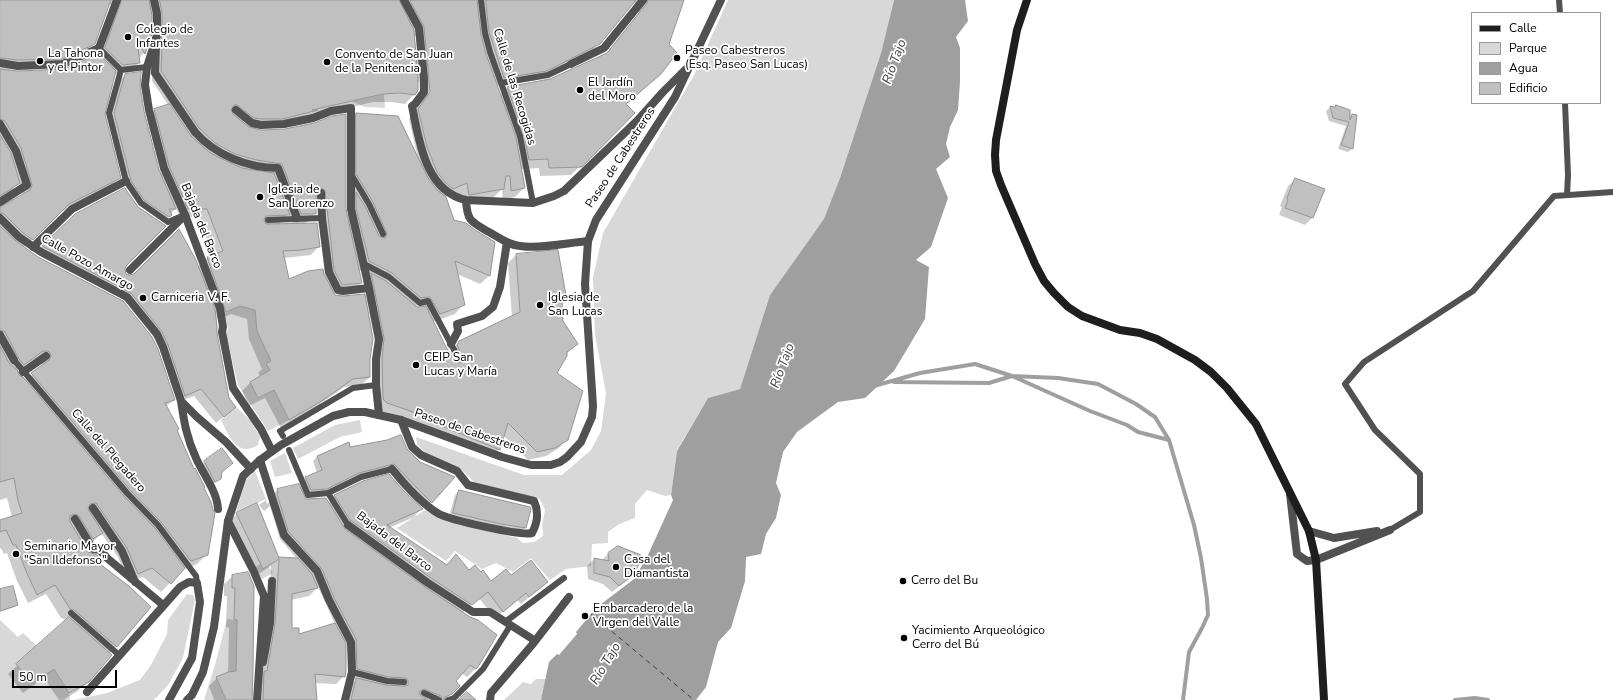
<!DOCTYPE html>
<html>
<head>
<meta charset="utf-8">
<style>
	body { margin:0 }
	#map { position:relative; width:1613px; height:700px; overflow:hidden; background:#fff; font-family:"Nunito Sans",sans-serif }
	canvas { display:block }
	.legend { position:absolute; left:1471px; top:12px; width:130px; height:92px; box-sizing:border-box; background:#fff; border:1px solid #999; margin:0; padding:5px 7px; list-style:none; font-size:12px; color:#000 }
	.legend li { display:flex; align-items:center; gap:8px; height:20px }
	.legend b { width:20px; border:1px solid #999 }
	.scale { position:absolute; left:12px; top:670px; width:105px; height:18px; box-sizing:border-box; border:2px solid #000; border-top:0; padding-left:5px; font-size:12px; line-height:14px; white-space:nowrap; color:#000; -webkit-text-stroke:3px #fff; paint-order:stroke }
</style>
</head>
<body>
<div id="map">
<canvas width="1613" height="700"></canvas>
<ul class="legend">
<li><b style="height:5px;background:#1e1e1e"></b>Calle</li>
<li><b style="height:11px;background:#d8d8d8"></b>Parque</li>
<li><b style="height:11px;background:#9f9f9f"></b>Agua</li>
<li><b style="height:11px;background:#c0c0c0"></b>Edificio</li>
</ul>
<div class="scale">50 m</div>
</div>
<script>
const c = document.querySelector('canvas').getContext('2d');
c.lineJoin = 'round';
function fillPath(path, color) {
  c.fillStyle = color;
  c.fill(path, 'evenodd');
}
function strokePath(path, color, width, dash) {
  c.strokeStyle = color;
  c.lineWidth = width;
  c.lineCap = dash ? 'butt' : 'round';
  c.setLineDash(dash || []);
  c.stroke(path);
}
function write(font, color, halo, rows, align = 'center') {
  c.font = font + ' "Nunito Sans",sans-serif';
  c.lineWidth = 3.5;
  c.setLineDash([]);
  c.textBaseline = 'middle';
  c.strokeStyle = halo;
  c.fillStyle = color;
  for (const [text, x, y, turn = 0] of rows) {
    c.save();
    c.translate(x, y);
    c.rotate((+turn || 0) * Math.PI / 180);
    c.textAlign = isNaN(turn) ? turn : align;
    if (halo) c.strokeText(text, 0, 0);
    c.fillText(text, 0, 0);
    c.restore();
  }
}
fillPath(new Path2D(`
	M728 0H894L881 53 840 178 824 220 770 295 740 389 708 398 677 450 671 495 665 496 647 490 635 504V518L619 524 608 532V543L592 544 591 566 566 569 550 580 531 558 513 572 496 563 482 569 455 551 446 561 397 528 425 510 436 517 517 538 523 543 534 542 543 536V530L542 525 545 510 540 499 478 486 462 470 426 453 417 445 416 437 524 475H562L591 450 601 431 606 393 595 335 593 277 603 233 694 75Z
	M384 94 385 108 365 107 351 101Z
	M240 306 255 310 257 331 267 353 277 358 266 364 270 370 250 382 258 398 274 390 289 420 268 431 238 385 226 334 228 329 225 313Z
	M236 407 251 421 260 437 258 445C237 458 229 436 221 420Z
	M360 420 362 432 340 437 298 459 293 448 335 425Z
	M285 453 292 473 275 477 270 461Z
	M255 471 266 499 236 512 246 480Z
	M260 564 263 569 268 566 273 573 262 579 255 567Z
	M187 594 193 595 195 600 183 658 168 685 154 700H74L107 693 140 680 151 665 167 634 168 620Z
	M227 619 237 620 236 671 228 672 217 677 226 700H204L215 665Z
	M0 620 18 637 23 633 37 646 17 664 32 684 54 669 69 693 70 700H0Z
	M536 679H546L541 700H504L523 682 531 684Z`), '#d8d8d8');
fillPath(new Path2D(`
	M894 0H965L968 21 956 37 960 48V82L958 110 950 127 946 144 950 157 936 169 948 198 931 247 916 260 929 267 925 319 894 371 865 398 838 402 797 432 783 452 776 483 781 495 776 518 766 534 761 554 746 557 745 581 731 628 718 642 706 687 696 700H541L549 662 557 654 559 655 577 634 576 632 596 608 634 579 644 562 648 558V555L673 500 671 495 677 451 708 398 740 389 770 295 824 219 840 178 881 53Z`), '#9f9f9f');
fillPath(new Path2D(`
	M0 0H678L650 83 626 105 634 113 571 175 540 176 539 168 521 169 524 188 515 197 503 200 502 189 494 197 460 203 457 192 445 197 454 221 494 243 489 276 480 284 457 274 463 305 455 314 433 322 449 353 460 341 512 317 508 263 516 255 566 300 561 305 562 321 577 344 566 354 555 373 567 439 559 448 546 456 528 460 503 435 499 449 491 457 379 411 376 347 363 282 370 275 358 269 361 283 352 292 331 294 370 359V377L361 385 344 387 313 409 281 428 265 398 249 406 242 391 250 383 261 377 258 373 262 369 249 339 247 319 231 314 218 320 215 313 216 333 227 414 216 423 194 396 178 402 162 352 155 339 124 300 36 253 76 214 125 266 124 272 129 276 198 267 207 258 213 256 199 217H180L176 208 166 220 140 204 125 182 110 118 120 80 125 75 139 86 143 111 160 175 161 174 147 119 155 110 169 106 152 81 154 24 151 14 150 34 144 53 138 59 139 63 130 72 114 74 104 114 119 177 110 187 59 213 23 248 174 399 166 407 178 429 176 431 203 488 207 554 197 564 182 570 161 592 143 577 128 582 118 557 101 533 93 542 84 547 88 553 99 565 150 607 78 691 63 700H59L44 678 23 693 8 674 66 620 61 618 46 594 28 603 17 581 7 553 4 554 1 548 0 549V521L12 517 7 498 0 500V208L23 195 19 182 10 192 0 198ZM634 3 639 7 638 14 605 55 550 80 508 87 500 95 496 86 537 80 590 53 631 4ZM109 4 112 5 113 11 97 56 63 70 17 72 6 70 52 67 84 53 94 43ZM413 32 416 37 417 56H415ZM419 81 421 102 409 119 418 158 357 114 348 123V183L355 195 348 202V222L345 209 285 130 261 132 251 128 273 127 310 117 373 102H391L405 104 414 94 418 82ZM315 200H317L325 277 288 280 284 258 311 255 319 246 305 224 315 213ZM289 214 293 224H279ZM422 305V307L416 308V306ZM33 360 41 362 43 366 25 381 18 376 17 371Z
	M1330 107 1334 108 1349 118 1352 115 1356 116 1352 149 1348 152 1338 149 1346 126 1329 121 1326 111Z
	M1295 179 1313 213 1312 218 1305 225 1279 215 1282 207 1280 206 1288 186Z
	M350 448 406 450 432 502 427 506 389 468 354 477 321 493 306 494 301 482 306 478 317 473 313 461 317 457Z
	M222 449 232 463 221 473 220 479 210 486 200 466Z
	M298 486 306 500 328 503 335 496 421 509 414 517 389 528 446 565 456 556 469 571 491 582 511 577 547 582 521 604 517 600 495 618 479 598 462 613 477 667 467 677 461 673 454 681 459 686 444 700H345L348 687 357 679 349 677 348 648 344 641V676L336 684 315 683 316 700H255L268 633 271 566 254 577 229 522 237 514 278 559 279 558 298 560 280 539 270 506 264 511 259 505 266 500 267 504 270 502 269 499 277 490ZM318 587 335 624 298 635 291 629V600L309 596Z
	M459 491 526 527 521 532 449 517 455 495Z
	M609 553 632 576 612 592 603 584 588 579 587 566 594 559 602 560Z
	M233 576 252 670 251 700H214L209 686 217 678 228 673 229 628 226 627 227 596H224V584Z
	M0 591 17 605 15 607 0 612Z`), '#0003');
strokePath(new Path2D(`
	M894 382 989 383 1012 376 1090 411 1127 425 1138 432 1169 440
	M874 386 920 373 975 364 1012 376 1058 378 1098 384 1136 404 1155 417 1169 440 1194 525 1201 558 1207 599 1208 615 1202 628 1189 652 1183 700
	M1455 700 1475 698 1488 700`), '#9f9f9f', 4);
strokePath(new Path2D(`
	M591 614 694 700`), '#404040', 1, [5, 4]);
const building = new Path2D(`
	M0 0H111L95 44 62 59 18 60 0 58Z
	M122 0H149L152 15V34L145 54 137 41 140 63 123 65 105 48Z
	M160 0H399L414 30 418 79V90L415 95 401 93 383 94 312 110H318L283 119H261L254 118 237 105H234L231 110 233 114 249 127 261 130 285 129 314 123 332 116 346 114V209L362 283 342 285 334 270 325 190 320 188 316 191V214H301L282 164 256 160 235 154 215 143 199 128 161 71 162 46 160 43 162 35V14Z
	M410 0H477L481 34 486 54 516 137 525 188 511 191 510 176H506L504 189 469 195 467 183 453 189 445 182 437 172 427 147 418 109 430 92 424 27Z
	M486 0H636L600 44 547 71 504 78 489 32Z
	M648 0H684L669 44 677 53 661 74 626 104 635 113 582 167 549 168 548 159 529 160 524 134 507 87 550 79 607 53 647 3Z
	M99 54 116 71 105 114 121 178 69 204 33 240 23 233 4 214 0 213V207L30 190 32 185 21 148 5 121 0 119V69L18 71 64 69Z
	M141 72 140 86 144 111 159 170 176 209H169L172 215 169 217 144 200 131 181 114 113 125 74Z
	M170 104 191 136 209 152 220 158 242 168 274 173 290 215 266 216 264 220 266 224 317 223 320 247 301 250 283 251 289 279 308 271 323 269 324 274 335 295 343 296 365 294 373 339 370 359V377L353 379 323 400 289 420 274 390 258 398 250 382 270 370 266 364 271 361 257 331 255 310 240 306 226 312 207 257 223 251 207 209H188L169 166 154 109Z
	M1336 105 1350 110V120L1352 114 1357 115 1353 149 1341 145 1349 122 1333 118 1330 106 1335 107Z
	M356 113 398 116 428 178 437 190 446 197 454 220 466 223 475 230 495 242 490 276 455 261 465 305 440 314 430 297 421 298 392 273 369 261 356 208V192L365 206 379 236 385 238 387 234 373 202 356 174Z
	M0 135 11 153 20 183 0 196Z
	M1295 178 1325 189 1313 218 1285 208 1288 200 1287 199Z
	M125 188 138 207 166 226 126 266 125 269 126 274 129 275 134 274 179 229 196 260 215 309 217 327V333L229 398 236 407 224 417 201 389 185 396 168 345 162 332 131 293 42 246 75 214Z
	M0 226 16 241 38 257 123 301 152 337 158 349 175 400 165 403 179 429 177 430 194 469 195 468 205 487 204 488 211 502 213 510 215 513 208 555 191 561 161 522 130 490 31 373 49 360 51 356 50 353 48 351H43L24 365 19 359 5 332 0 330Z
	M558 250 567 301 562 300 563 321 578 344 567 352V356L557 373 583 391 568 440 555 448 537 452 508 423 500 450 434 423 439 421 387 403 383 399 382 359 384 338 371 273 386 281 417 307 426 306 446 347 455 361 459 363 463 362V359L457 345 459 341 520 312 516 254Z
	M0 346 9 363 18 371 19 375 23 377 124 496 155 528 185 568 171 584 152 568 138 574 127 548 96 503 90 504 88 509 103 533 93 539 79 516 75 514 70 516V522L88 552 97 555 103 562 100 564 130 587 151 607 117 647 74 610 70 609 55 585 37 595 26 571 16 545H13L6 530 0 532V520L22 513 18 501 14 478 0 482Z
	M401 435 407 449 420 462 455 477 432 503 418 489 394 464 359 473 327 489 311 490 305 477 322 470 317 456 349 442 350 447 387 440Z
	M222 448 233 463 222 472 221 479 215 482 204 461Z
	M389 474 404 491 423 509 387 525 447 565 456 554 469 570 475 565 481 572 483 570 491 581 506 569 511 575 531 560 548 582 529 597 526 593 503 612 488 592 472 605 431 578 350 520 334 495 363 481Z
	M299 484 306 499 326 498 345 529 425 587 470 617 478 620 497 635 478 667 476 669 470 665 456 681 460 686 452 694 445 697 444 700 441 696 424 689 420 691V695L428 700H351L356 678 386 685 404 686 408 685V680L405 678 388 677 357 669 356 639 334 598 322 569 288 531 277 494 278 493 277 489Z
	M459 490 530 507 531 509 526 528 501 524 453 513Z
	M257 503 279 558V557L298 558 312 574 318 588 292 594V628H299V634L335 623 346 643V671L345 677 315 674 317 700H263L264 671H267L275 623 279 559 263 569 236 513Z
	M618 546 641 555V561L632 576 619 586 610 577 594 573V558L609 561 608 553Z
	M248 572 254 586 253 670 252 700H226L216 677 228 672 236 671 237 620 234 619 235 588H232V575Z
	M13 586 18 605 0 611V589Z
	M69 617 112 655 89 682 69 693 54 669 32 684 16 664Z
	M467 692 476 700H458Z`);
fillPath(building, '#c0c0c0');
strokePath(building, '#959595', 1);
strokePath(new Path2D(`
	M481 0 485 33 490 52 520 136 533 203
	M1559 0 1560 13
	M99 48 121 70 147 67
	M121 70 109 113 126 181 141 203 168 222 182 216
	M501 83 548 75 571 64
	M1565 103 1568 175 1567 195
	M351 174 369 204 383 234
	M268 220 322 218
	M364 264 389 277 420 303 428 301 459 359
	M14 360 127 493 158 525 196 576 197 583
	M283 436 280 431 353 388 376 385
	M289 450 308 495 328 493 348 525
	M328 493 361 477 392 469
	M1390 530 1420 512V474L1375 430 1345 384 1364 362 1473 291 1554 196 1613 192
	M71 613 119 655
	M505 622 564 578
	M352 672 387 681 404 682
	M424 693 439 700
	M448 700 454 698 483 669 510 626`), '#515151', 6);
strokePath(new Path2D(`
	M0 124 16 151 27 185 0 202
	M195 132C215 155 248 168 278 168L297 218
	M33 247 72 209 126 181
	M130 270 185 215
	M0 335 14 360`), '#515151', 8);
strokePath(new Path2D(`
	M154 0 157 14V35L147 67 145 85 149 110 164 168 185 215 220 308 223 327 222 332 233 388 261 429 272 451
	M404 0 419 28 424 79V92L415 104 412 106C419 140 425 191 466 200L533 203 554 196 564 191 637 121 663 92 689 66
	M156 46 155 73 195 132
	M0 63 18 66 63 64 99 48 117 0
	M571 64 604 48 643 0
	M236 110 252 123 261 125 284 124 313 118 331 111 351 108V209L369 288 379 339 376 359V385L379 415
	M321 193 322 218 329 272 338 290 343 291 369 288
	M466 200C467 221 471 222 489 232 498 237 508 245 520 246 541 249 566 243 588 241
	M0 218 19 237 41 252 127 297 157 334 163 347 181 401 197 417 226 442 251 469
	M451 344 458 331 457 324 482 316 493 307 500 287 507 242
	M23 372 46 356
	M181 401C184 422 187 439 196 458 203 474 217 491 218 509
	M260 460 284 535 317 571 329 600 351 642 352 672 345 700
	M392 469C404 484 422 504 439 514 451 520 520 536 532 533 538 522 539 512 534 501L468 485 457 471 421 455 412 447 401 420
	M93 508 122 551 135 582
	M75 519 93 549 100 550 107 558 163 605
	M228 521 254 572 264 596 257 700
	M348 525 428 583 473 612H490L534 640
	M263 662 270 623 272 581
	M87 692 180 587 189 582 197 583 200 602 192 658 169 700
	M490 700 491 693 532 645 569 597`), '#515151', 8);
strokePath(new Path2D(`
	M1290 494 1297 554 1307 561 1316 560 1390 530
	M1309 531 1334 538 1377 531
	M187 700 192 695 203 672 214 627 228 521 243 476 260 460 281 445 333 416 349 412H365L401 420 502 457 531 465H551L560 462 567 457 581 442 592 417 593 406 585 284 588 241 596 220 675 97 721 0`), '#515151', 8);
strokePath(new Path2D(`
	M1027 0 1017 30 996 140 995 155 996 171 1001 185 1035 264 1044 281 1054 293 1068 307 1082 316 1120 330 1140 333 1157 339 1195 360 1211 372 1227 388 1256 424 1309 531 1316 560 1324 700`), '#1e1e1e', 8);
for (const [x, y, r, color] of [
	[128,37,4,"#000"],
	[677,58,4,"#000"],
	[40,61,4,"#000"],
	[327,62,4,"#000"],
	[580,90,4,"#000"],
	[260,197,4,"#000"],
	[143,298,4,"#000"],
	[540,305,4,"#000"],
	[416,365,4,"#000"],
	[16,554,4,"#000"],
	[616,567,4,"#000"],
	[903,581,4,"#000"],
	[585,616,4,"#000"],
	[904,638,4,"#000"]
]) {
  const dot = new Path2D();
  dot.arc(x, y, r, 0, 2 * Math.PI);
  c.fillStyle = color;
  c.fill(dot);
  strokePath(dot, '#fff', 1.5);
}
write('12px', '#000', '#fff', [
	["Colegio de",136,30],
	["Infantes",136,44],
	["Paseo Cabestreros",685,51],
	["(Esq. Paseo San Lucas)",685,65],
	["La Tahona",48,54],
	["y el Pintor",48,68],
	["Convento de San Juan",335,55],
	["de la Penitencia",335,69],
	["El Jardín",588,83],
	["del Moro",588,97],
	["Iglesia de",268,190],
	["San Lorenzo",268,204],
	["Carniceria V. F.",151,298],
	["Iglesia de",548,298],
	["San Lucas",548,312],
	["CEIP San",424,358],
	["Lucas y María",424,372],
	["Seminario Mayor",24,547],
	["\"San Ildefonso\"",24,561],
	["Casa del",624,560],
	["Diamantista",624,574],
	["Cerro del Bu",911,581],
	["Embarcadero de la",593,609],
	["VIrgen del Valle",593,623],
	["Yacimiento Arqueológico",912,631],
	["Cerro del Bú",912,645]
], 'left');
write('12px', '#000', '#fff', [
	["Calle de las Recogidas",514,87,73],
	["Paseo de Cabestreros",621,158,-57],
	["Bajada del Barco",201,226,68],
	["Calle Pozo Amargo",87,263,29],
	["Paseo de Cabestreros",470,432,19],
	["Calle del Plegadero",108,451,49],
	["Bajada del Barco",394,542,37]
]);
write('italic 13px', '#404040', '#fff', [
	["Río Tajo",895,62,-70],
	["Río Tajo",783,366,-70],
	["Río Tajo",606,664,-59]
]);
</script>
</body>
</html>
